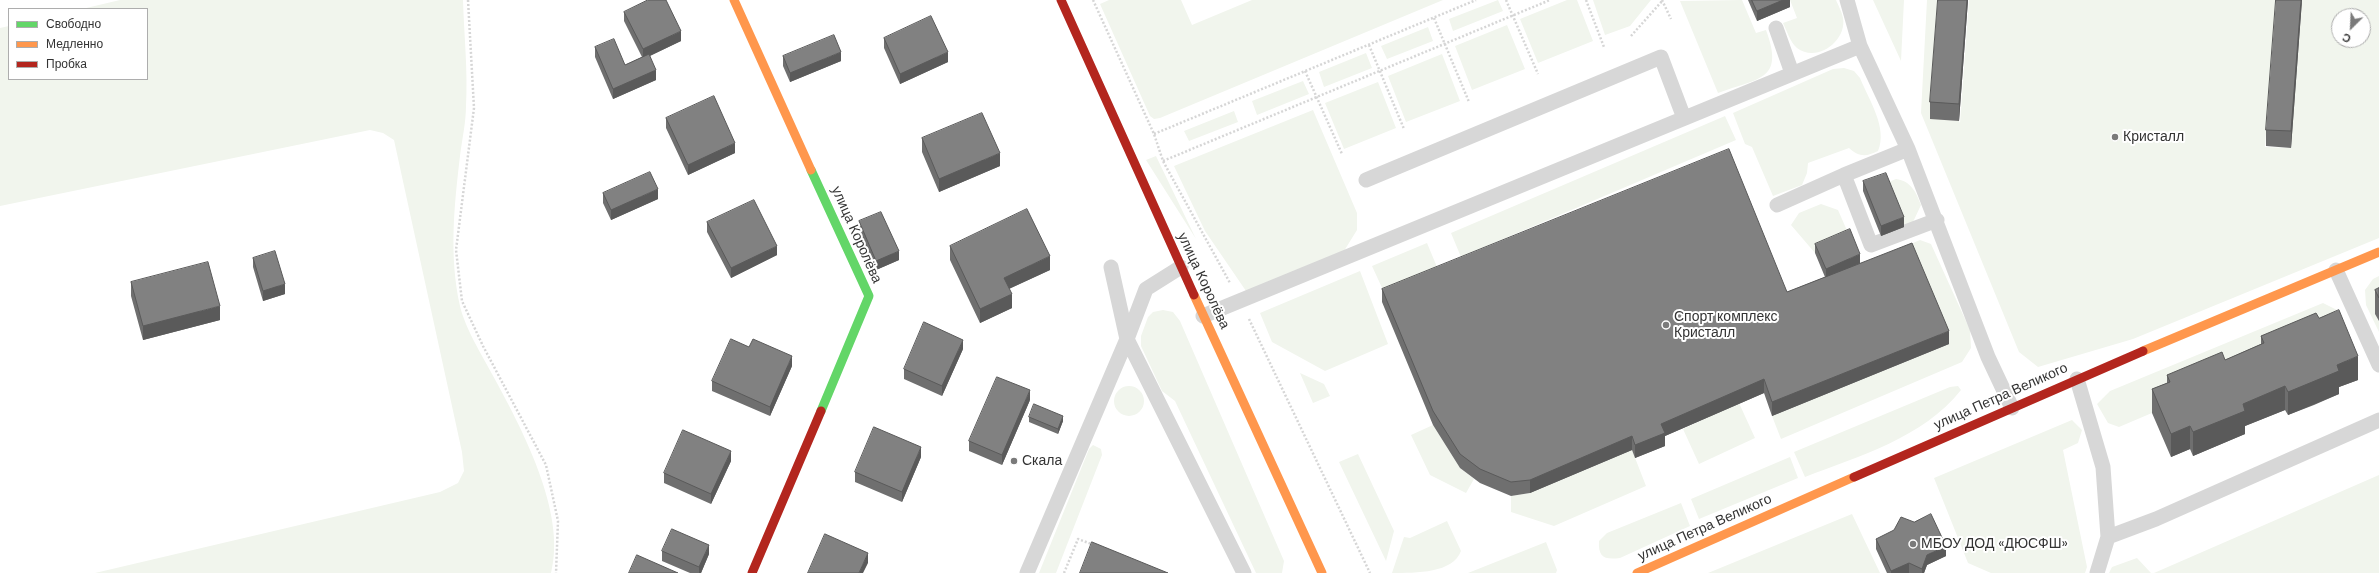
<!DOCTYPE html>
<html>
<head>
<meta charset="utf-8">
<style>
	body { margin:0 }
	#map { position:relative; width:2379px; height:573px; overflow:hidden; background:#fff; font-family:"DM Sans",sans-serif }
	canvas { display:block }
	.legend { position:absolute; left:8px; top:8px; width:140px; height:72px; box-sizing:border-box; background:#fff; border:1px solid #adadad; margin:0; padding:5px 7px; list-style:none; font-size:12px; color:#333 }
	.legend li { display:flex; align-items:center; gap:8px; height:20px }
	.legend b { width:20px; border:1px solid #adadad }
	.north { position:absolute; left:2331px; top:8px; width:40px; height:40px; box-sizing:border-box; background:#fff; border:1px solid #adadad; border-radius:50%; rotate:204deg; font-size:11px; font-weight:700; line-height:16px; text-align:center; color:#333 }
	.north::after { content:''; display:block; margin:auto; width:14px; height:18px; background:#7a7a7a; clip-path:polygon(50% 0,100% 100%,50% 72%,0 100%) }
</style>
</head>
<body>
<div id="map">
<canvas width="2379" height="573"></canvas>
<ul class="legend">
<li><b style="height:5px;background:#63d668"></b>Свободно</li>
<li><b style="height:5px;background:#ff974d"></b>Медленно</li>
<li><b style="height:5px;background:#b3261e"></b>Пробка</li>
</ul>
<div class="north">С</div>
</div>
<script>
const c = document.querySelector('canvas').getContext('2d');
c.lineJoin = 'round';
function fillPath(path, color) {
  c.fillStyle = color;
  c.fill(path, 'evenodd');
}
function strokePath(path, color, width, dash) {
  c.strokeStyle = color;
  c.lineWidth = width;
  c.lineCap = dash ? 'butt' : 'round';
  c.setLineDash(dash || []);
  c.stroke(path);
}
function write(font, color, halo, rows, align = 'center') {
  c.font = font + ' "DM Sans",sans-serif';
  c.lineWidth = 4;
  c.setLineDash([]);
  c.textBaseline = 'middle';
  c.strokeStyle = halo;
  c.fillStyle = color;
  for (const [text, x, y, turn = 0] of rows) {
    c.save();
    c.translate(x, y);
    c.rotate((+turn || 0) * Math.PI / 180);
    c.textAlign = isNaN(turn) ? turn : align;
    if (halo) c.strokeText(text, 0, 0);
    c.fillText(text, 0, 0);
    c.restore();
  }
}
fillPath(new Path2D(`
	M120 0H463C464 35 468 71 466 106 466 122 462 140 460 156 454 207 449 256 460 306 465 328 482 355 492 374 521 427 567 512 551 573H95L440 492 458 483 464 471 462 452 394 140 383 133 370 130 0 206V28L9 26V79H147V9H82Z
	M1109 0H1181L1192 25 1252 0H1443L1160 118 1154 119 1150 116 1100 4Z
	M1498 0 1503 11 1453 31 1449 19Z
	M1567 0H1577L1593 41 1538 63 1520 19Z
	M1593 0H1651L1630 26 1605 35Z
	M1742 0 1756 33 1766 30C1785 81 1758 78 1718 93L1680 1Z
	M1790 0H1836C1838 5 1842 12 1843 18 1847 41 1817 63 1797 48 1790 42 1787 31 1783 23L1797 18Z
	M1873 0H1904L1901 61Z
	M1927 0H1939L1930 118 1959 121 1960 123 1969 0H2276L2265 147 2291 148 2302 0H2379V238L2133 339 2038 367 2019 352 1921 113ZM2339 16H2363V40H2339Z
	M1507 25 1525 69 1472 90 1455 46Z
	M1428 27 1433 41 1387 59 1381 46Z
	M1366 53 1372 68 1324 87 1319 72Z
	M1442 54 1460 101 1406 122 1388 76Z
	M1844 68 1854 71 1860 78C1869 100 1888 128 1878 151 1866 157 1859 157 1849 148L1808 163 1807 173 1802 185 1773 196 1752 147 1745 144 1733 113 1833 69Z
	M1303 81 1309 94 1257 115 1252 101Z
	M1378 82 1396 128 1344 149 1325 103Z
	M1313 110 1357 213V230L1344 251 1246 291 1205 231 1174 166Z
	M1234 111 1238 122 1189 141 1184 131Z
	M1725 116 1736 140 1461 257 1451 233Z
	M1156 156 1196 239 1146 160Z
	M1896 179C1911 181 1916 192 1921 205L1913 222 1904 227 1886 183Z
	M1821 204 1838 210 1859 258 1850 238 1815 253 1791 225 1799 213Z
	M1920 240 1931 244 1970 330 1971 348 1962 362 1781 439 1772 416 1949 344 1906 246Z
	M1427 243 1437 267 1383 290 1372 266Z
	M1360 271 1388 344 1325 371 1272 342 1260 313Z
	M2379 276V332L2366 305 2365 290 2373 279Z
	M2323 303 2337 310 2347 330 2119 427 2108 423 2097 404 2110 391Z
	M1163 310 1173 312 1180 321 1284 561 1282 573H1256L1175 401 1162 391 1141 346V336L1148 317 1153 312Z
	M1300 373 1324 384 1330 396 1313 403Z
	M1958 386 1961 390C1923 438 1859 456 1805 477L1794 452 1950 387Z
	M1114 401a15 15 0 1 1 30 0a15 15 0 1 1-30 0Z
	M1739 403 1755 438 1699 464 1683 429Z
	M2072 420 2082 430 2078 443 2063 450 2087 567 2085 573H1991L1968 563 1934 478Z
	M1433 425 1460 468 1474 479 1466 493 1430 475 1411 435Z
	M1093 445 1101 449 1102 455 1056 573H1039L1089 449Z
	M1632 450 1646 486 1554 526 1511 512V496L1530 493Z
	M1358 454 1394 531 1386 561 1339 462Z
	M1790 457 1798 478 1699 519 1691 499Z
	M2379 475V573H2154Z
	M1681 503 1690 526 1620 558C1604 560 1598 557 1599 541L1607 533Z
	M1852 514 1880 573H1708Z
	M1447 521 1461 551C1453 573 1417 573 1392 573L1404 537 1410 538Z
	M1546 542 1557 570 1556 573H1468Z
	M2137 558 2151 573H2109L2112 567Z`), '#f1f5ed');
strokePath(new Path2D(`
	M468 0 474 108 456 250 462 301 483 346 546 465 558 521 556 573
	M1093 0 1154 134 1163 161 1230 283
	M1506 0 1538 74
	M1586 0 1604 47
	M1662 0 1671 19
	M1434 18 1469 102
	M1631 36 1663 0
	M1369 45 1404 129
	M1305 71 1342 154
	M1154 134 1476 0
	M1163 161 1550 0
	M1249 319 1370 573
	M1064 573 1078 539 1094 545`), '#d6d6d6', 2.5, [2, 2]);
strokePath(new Path2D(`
	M1847 0 1860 46 1908 149 1988 357 2012 408
	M1776 28 1792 73
	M1908 149 1844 175 1871 245 1937 220
	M1366 180 1661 57 1684 118
	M1777 205 1844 175
	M1111 267 1127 339 1244 573
	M2336 270 2379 365
	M1203 316 1860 46
	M2077 379 2103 467 2108 537 2097 573
	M2108 537 2156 519 2379 420
	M1027 573 1127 339 1146 289 1181 267`), '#d7d7d7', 15);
strokePath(new Path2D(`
	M811 170 869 296 821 411`), '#63d668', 9);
strokePath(new Path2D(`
	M734 0 811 170
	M1194 295 1322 573
	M2143 351 2379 252
	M1637 573 1854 477`), '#ff974d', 9);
strokePath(new Path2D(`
	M1061 0 1194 295
	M1854 477 2143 351
	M752 573 821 411`), '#b3261e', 9);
fillPath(new Path2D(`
	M1748 0H1790V7L1757 21Z
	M1938 0H1968L1959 121 1930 119V102Z
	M2302 0 2291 148 2266 146V130Z
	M624 12 681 41 650 56 656 80 613 99 595 57V47L625 65 642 57 624 21Z
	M884 38 948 62 900 84 884 48Z
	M783 56 841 61 790 82 783 66Z
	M666 118 735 153 688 175 666 128Z
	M922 138 1000 166 939 192 922 152Z
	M1863 181 1904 227 1881 236 1863 191Z
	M603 193 658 199 611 220 603 203Z
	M859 221 899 260 876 270 859 231Z
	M707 222 777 255 731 278 707 232Z
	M1815 244 1860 263 1949 344 1772 416 1764 393 1665 436V446L1635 458 1632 450 1530 493 1511 496 1480 483 1460 468 1433 425 1382 302V289L1787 292 1825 277 1815 253Z
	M950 246 1050 270 1009 289 1012 308 980 323 950 260Z
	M253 258 285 294 263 301 253 267Z
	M131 282 220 320 143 340 131 296Z
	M2379 288V321L2375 314V290Z
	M2319 318 2358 380 2339 387V394L2314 405 2288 415 2285 410 2245 426V434L2193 456 2190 449 2171 457 2152 413V389L2167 383V375L2225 360 2261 344V336Z
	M963 349 942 396 904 379V369Z
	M792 366 770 416 712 391V381Z
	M1030 400 1002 465 969 451V441Z
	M1029 417 1063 421 1058 434 1029 422Z
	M921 457 902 502 855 482V472Z
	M731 461 711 504 664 483V473Z
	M1876 539 1946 556 1927 565 1924 573H1887L1876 549Z
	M662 551 709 554 701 573H690L662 561Z`), '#6f6f6f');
fillPath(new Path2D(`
	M1783 0H1790V7L1757 21V11Z
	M1967 0H1968L1959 121V104Z
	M2301 0H2302L2291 148V131Z
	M681 31V41L643 59V49Z
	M841 52V61L790 82V73Z
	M948 52V62L900 84V74Z
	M656 70V80L613 99V89Z
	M735 143V153L688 175V165Z
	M1000 153V166L939 192V179Z
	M658 189V199L611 220V210Z
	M1904 217V227L1881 236V226Z
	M777 246V255L731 278V268Z
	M899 251V260L876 270V261Z
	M1860 254V263L1826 278V269Z
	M1050 256V270L1004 291V278Z
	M285 284V294L263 301V291Z
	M1012 294V308L980 323V309Z
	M220 306V320L143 340V326Z
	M1949 331V344L1772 416V402Z
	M963 340V349L942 396V386Z
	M792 356V366L770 416V407Z
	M2358 356V380L2339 387V394L2288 415V392L2337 365Z
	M1764 379V393L1665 436V446L1635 458V445L1661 424Z
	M2285 386V410L2245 426V434L2193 456V432L2243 404Z
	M1030 390V400L1002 465V455Z
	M1063 416V421L1058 434V429Z
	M2190 426V449L2171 457V434Z
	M1632 436V450L1530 493V480Z
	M921 447V457L902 502V492Z
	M731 451V461L711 504V494Z
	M709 545V554L701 573H699V567Z
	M1946 546V556L1927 565 1924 573H1922V569L1927 555Z
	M868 553V563L863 573H859Z
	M1909 563V573H1891V571Z`), '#5a5a5a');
const building = new Path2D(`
	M648 0H666L681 31 643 49 624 12Z
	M1752 0H1783L1757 11Z
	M1938 0H1967L1959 104 1930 102Z
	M2276 0H2301L2291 131 2266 130Z
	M931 16 948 52 900 74 884 38Z
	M834 35 841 52 790 73 783 56Z
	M614 39 625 65 649 54 656 70 613 89 595 47Z
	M714 96 735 143 688 165 666 118Z
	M982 113 1000 153 939 179 922 138Z
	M1729 149 1787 292 1912 243 1949 331 1772 402 1764 379 1661 424 1665 433 1635 445 1632 436 1530 480 1511 482 1480 469 1460 454 1433 411 1382 289Z
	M650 172 658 189 611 210 603 193Z
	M1886 173 1904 217 1881 226 1863 181Z
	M754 200 777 246 731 268 707 222Z
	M1027 209 1050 256 1004 278 1012 294 980 309 950 246Z
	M881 212 899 251 876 261 859 221Z
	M1850 229 1860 254 1826 269 1815 244Z
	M275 251 285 284 263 291 253 258Z
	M208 262 220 306 143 326 131 282Z
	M2379 288V298L2375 290Z
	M2339 310 2358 356 2337 365 2339 371 2288 392 2285 386 2243 404 2245 411 2193 432 2190 426 2171 434 2152 389 2170 382 2167 375 2222 352 2225 360 2264 343 2261 336 2316 313 2319 318Z
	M924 322 963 340 942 386 904 369Z
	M731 339 749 347 753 339 792 356 770 407 712 381Z
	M997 377 1030 390 1002 455 969 441Z
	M1034 404 1063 416 1058 429 1029 417Z
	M874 427 921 447 902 492 855 472Z
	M683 430 731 451 711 494 664 473Z
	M1931 514 1946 546 1927 555 1922 569 1909 563 1891 571 1876 539 1894 530 1901 517 1914 522Z
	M672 529 709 545 699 567 662 551Z
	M825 534 868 553 859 573H808Z
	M1092 542 1168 573H1080Z
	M637 555 678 573H629Z`);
fillPath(building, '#818181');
strokePath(building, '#5a5a5a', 1);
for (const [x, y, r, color] of [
	[2115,137,4,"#7a7a7a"],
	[1666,325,4,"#7a7a7a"],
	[1014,461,4,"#7a7a7a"],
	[1913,544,4,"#7a7a7a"]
]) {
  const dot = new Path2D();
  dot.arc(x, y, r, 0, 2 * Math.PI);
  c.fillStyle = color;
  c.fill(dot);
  strokePath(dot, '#fff', 1.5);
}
write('14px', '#333', '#fff', [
	["Кристалл",2123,137],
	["Спорт комплекс",1674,317],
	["Кристалл",1674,333],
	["Скала",1022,461],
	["МБОУ ДОД «ДЮСФШ»",1921,544]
], 'left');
write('14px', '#333', '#fff', [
	["улица Королёва",856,235,66],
	["улица Королёва",1203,281,65],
	["улица Петра Великого",2001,397,-24],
	["улица Петра Великого",1705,528,-24]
]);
</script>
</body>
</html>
